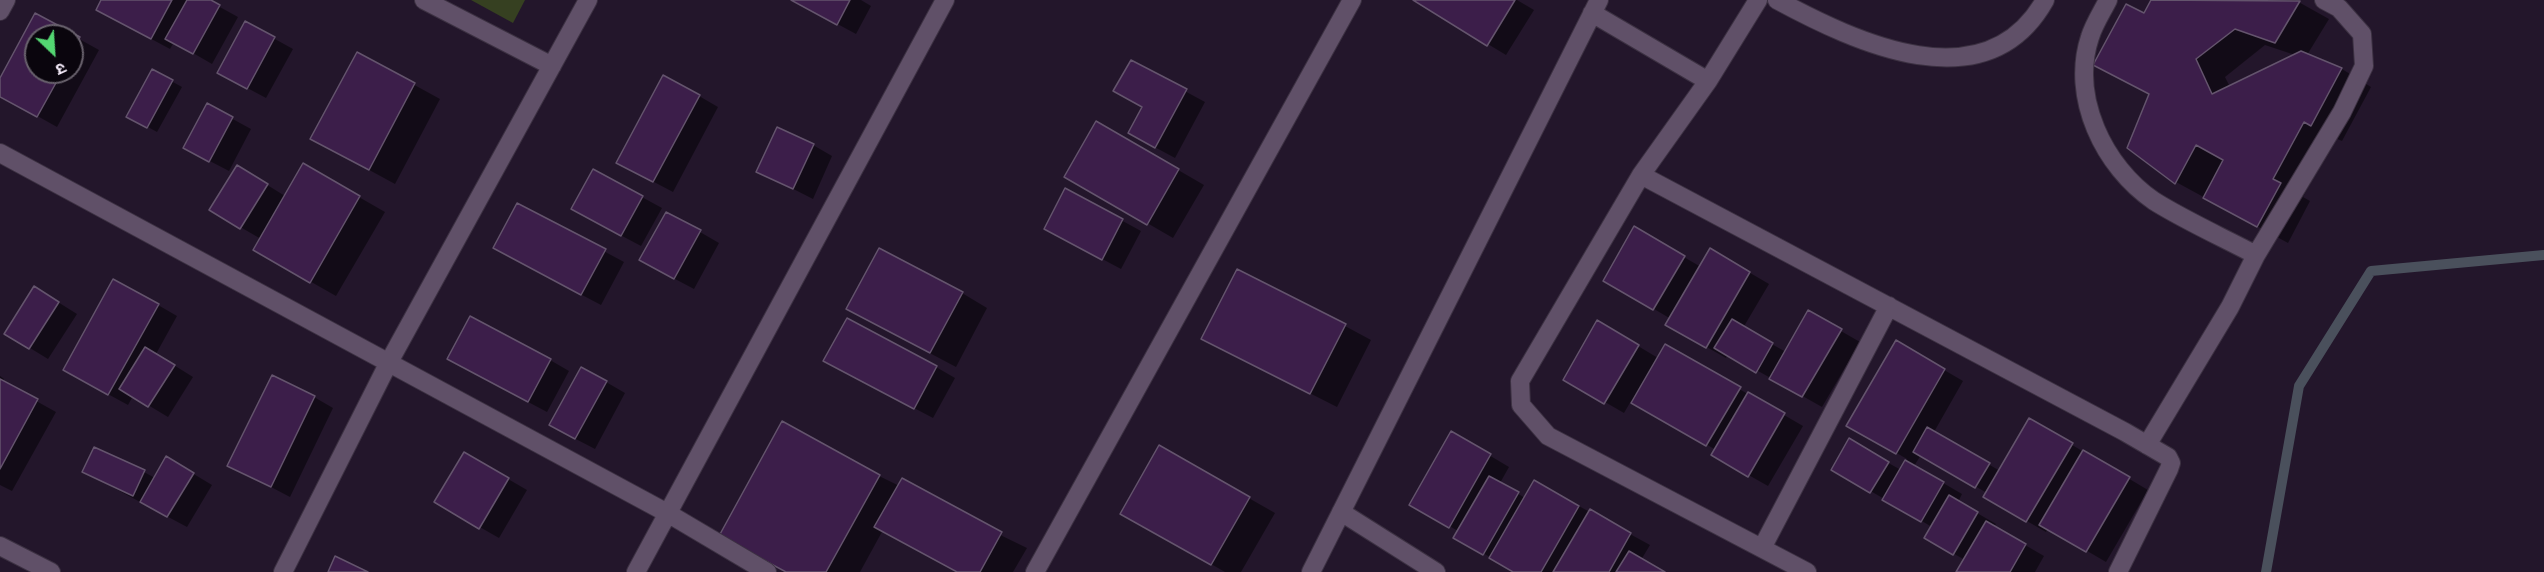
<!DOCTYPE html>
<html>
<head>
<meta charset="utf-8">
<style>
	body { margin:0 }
	#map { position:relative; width:2544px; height:572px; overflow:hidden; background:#23162b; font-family:Montserrat,"Noto Sans Devanagari",sans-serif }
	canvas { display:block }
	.north { position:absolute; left:24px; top:24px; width:60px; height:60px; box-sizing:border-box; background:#0a050d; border:2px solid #69626d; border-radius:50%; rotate:155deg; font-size:16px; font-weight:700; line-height:24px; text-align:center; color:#f7edfc }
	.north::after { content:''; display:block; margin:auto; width:21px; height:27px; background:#54d672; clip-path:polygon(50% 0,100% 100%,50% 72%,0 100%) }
</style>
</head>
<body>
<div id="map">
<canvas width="2544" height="572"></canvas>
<div class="north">उ</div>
</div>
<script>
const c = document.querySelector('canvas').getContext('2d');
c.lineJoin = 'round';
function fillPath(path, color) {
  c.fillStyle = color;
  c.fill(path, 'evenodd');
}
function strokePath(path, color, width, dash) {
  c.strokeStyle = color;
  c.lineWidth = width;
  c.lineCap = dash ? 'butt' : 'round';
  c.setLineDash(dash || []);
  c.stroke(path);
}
fillPath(new Path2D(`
	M471 0H525L513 23Z`), '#364021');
fillPath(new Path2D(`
	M103 0H207L238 17 212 64 174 42 170 49 116 20Z
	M793 0H861L871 6 856 34Z
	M1415 0H1517L1534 10 1506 55Z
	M2153 0H2295L2329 19 2307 55 2342 69 2371 87 2342 141 2335 138 2303 197 2310 201 2288 243 2176 182 2129 147 2150 95 2095 65 2145 15ZM2265 45 2295 55 2230 87 2225 77Z
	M36 15 99 50 57 127 0 95V81ZM36 36H72V72H36Z
	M246 23 293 49 266 98 238 83Z
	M358 54 440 99 395 184 338 153Z
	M1131 62 1205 102 1175 158 1149 144 1144 107Z
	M153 71 182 87 157 132 128 116Z
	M699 96 718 107 673 192 637 173Z
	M207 105 251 129 229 171 204 158Z
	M1097 123 1204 185 1173 238 1066 176Z
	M813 145 832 156 813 199 758 171Z
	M303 165 385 212 336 296 255 250 261 239 211 210 256 178 285 196Z
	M594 171 662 208 641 246 592 220Z
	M1066 190 1141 231 1121 269 1065 239Z
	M518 205 624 262 601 305 514 259Z
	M1634 228 1701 267 1711 250 1769 284 1743 328 1786 352 1808 312 1860 342 1822 407 1728 354 1726 358 1668 325 1671 319 1605 280Z
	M700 232 719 243 694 289 660 271Z
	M962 293 987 308 956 367 873 323Z
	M53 299 77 314 48 359 30 348Z
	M158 305 177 316 156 354 193 377 168 417 133 396 128 405 84 381Z
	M1598 322 1658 358 1665 346 1803 426 1768 486 1713 455 1716 450 1631 401 1624 413 1565 379Z
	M1345 326 1371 340 1337 407 1203 339Z
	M1896 342 1963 381 1934 432 2000 471 2030 420 2148 490 2106 562 2048 528 2046 532 1985 497 1987 493 1921 455 1914 466 1962 494 1958 502 1996 524 1994 527 2044 556 2035 572H1958L1965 560 1926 538 1932 527 1833 469 1849 441 1901 470 1907 459 1848 425Z
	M550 360 569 371 547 412 468 370Z
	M936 367 955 378 933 418 844 371Z
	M0 376 4 379 2 382 56 412 12 491 0 485Z
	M606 382 625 393 595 449 570 436Z
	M314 397 333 408 290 497 229 465Z
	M1452 433 1509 467 1500 483 1525 498 1535 482 1650 545 1641 560 1662 572H1516L1455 537 1458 531 1411 504Z
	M1159 447 1275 513 1241 572H1225L1122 513Z
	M465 454 527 490 499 538 436 502Z
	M167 458 212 485 187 527 84 472H144L155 478Z
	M879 476 1027 548 1013 572H959L883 530 860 572H787Z`), '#0007');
strokePath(new Path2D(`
	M2266 572 2299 386 2371 271 2544 255`), '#4a505c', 10);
const building = new Path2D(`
	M101 0H172L151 39 96 10Z
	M187 0H211L220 5 193 54 165 39Z
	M791 0H850L837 25Z
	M1413 0H1515L1487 46Z
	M2151 0 2300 1 2275 43 2235 29 2196 59 2212 94 2301 51 2342 68 2311 126 2304 122 2273 179 2281 183 2257 227 2203 198 2223 160 2196 145 2175 184 2127 148 2149 94 2093 65 2126 4 2144 13Z
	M35 13 80 37 72 53V36H36V72H62L37 117 0 97V78Z
	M245 21 275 37 247 89 217 73Z
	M357 52 415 83 369 170 310 139Z
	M1131 60 1187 89 1155 148 1128 133 1142 107 1113 91Z
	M152 69 173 80 147 128 126 117Z
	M663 75 700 95 653 182 616 163Z
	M207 103 233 117 209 162 183 148Z
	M1096 121 1179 169 1147 225 1064 177Z
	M777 127 814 144 793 189 756 172Z
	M303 163 360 196 310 283 253 250Z
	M237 165 268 184 240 229 209 210Z
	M593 169 643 196 621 236 571 209Z
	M1065 188 1123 219 1102 260 1044 229Z
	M517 203 606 249 581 295 493 248Z
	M666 212 701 230 674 279 639 260Z
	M1634 226 1685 256 1653 310 1603 281Z
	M879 248 963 292 930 353 846 309Z
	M1710 248 1750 272 1706 348 1665 325Z
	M1237 269 1346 324 1310 394 1201 339Z
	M113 279 159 304 108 395 63 370Z
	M34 286 59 302 29 349 4 334Z
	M1808 310 1842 329 1802 397 1769 379Z
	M470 316 551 359 528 402 447 359Z
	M847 318 937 366 914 409 823 361Z
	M1732 319 1773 343 1756 373 1714 348Z
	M1597 320 1639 345 1604 404 1563 380Z
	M1896 340 1945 369 1896 454 1846 426Z
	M1665 344 1741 387 1706 446 1631 403Z
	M145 347 175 365 148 407 119 389Z
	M581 367 607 381 575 439 549 425Z
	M272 375 315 396 271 487 227 466Z
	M0 379 38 399 0 469Z
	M1748 392 1785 413 1748 477 1711 455Z
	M2029 418 2073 443 2026 522 1983 497Z
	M782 421 880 475 826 572H786L719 536Z
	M1927 427 1990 463 1975 488 1913 452Z
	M1451 431 1491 454 1449 528 1409 505Z
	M1849 438 1889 462 1870 493 1831 470Z
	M1159 445 1250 497 1211 565 1120 514Z
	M94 447 145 470 133 496 82 472Z
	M2083 450 2130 477 2086 552 2039 525Z
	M464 452 509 478 479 529 434 502Z
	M166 456 194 473 167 517 140 502Z
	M1905 460 1944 482 1921 522 1882 500Z
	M1489 476 1519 492 1483 555 1453 538Z
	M902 478 1002 532 980 572H957L874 527Z
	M1534 480 1579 506 1541 572H1513L1489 558Z
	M1949 495 1978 512 1953 555 1924 538Z
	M1590 509 1631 533 1609 572H1553Z
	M1986 521 2026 544 2010 572H1956Z
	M1629 551 1665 572H1616Z
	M335 556 368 572H328Z`);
fillPath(building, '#3c1e4a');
strokePath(building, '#64546d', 1.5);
const minor = new Path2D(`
	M424 0 552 66
	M1758 0 1708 81 1641 175 1520 381 1521 405 1548 436 1807 572
	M1777 0C1855 42 1986 105 2045 0
	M2108 0C2102 12 2094 24 2090 37 2070 97 2104 167 2154 201 2186 221 2222 237 2256 255
	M0 11 6 0
	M1592 13 1708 81
	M0 153 669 514 767 572
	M1641 175 2125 432 2168 457 2171 463 2169 469 2118 572
	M2147 445 2230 307 2256 255 2342 112 2364 66 2362 34 2339 8 2324 0
	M1341 512 1436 572
	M0 546 51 572
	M1762 548 1889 306
	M283 572 389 362 588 0
	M636 572 945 0
	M1035 572 1352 0
	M1311 572 1599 0`);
strokePath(minor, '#3c3142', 20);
strokePath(minor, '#605068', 18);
</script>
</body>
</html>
